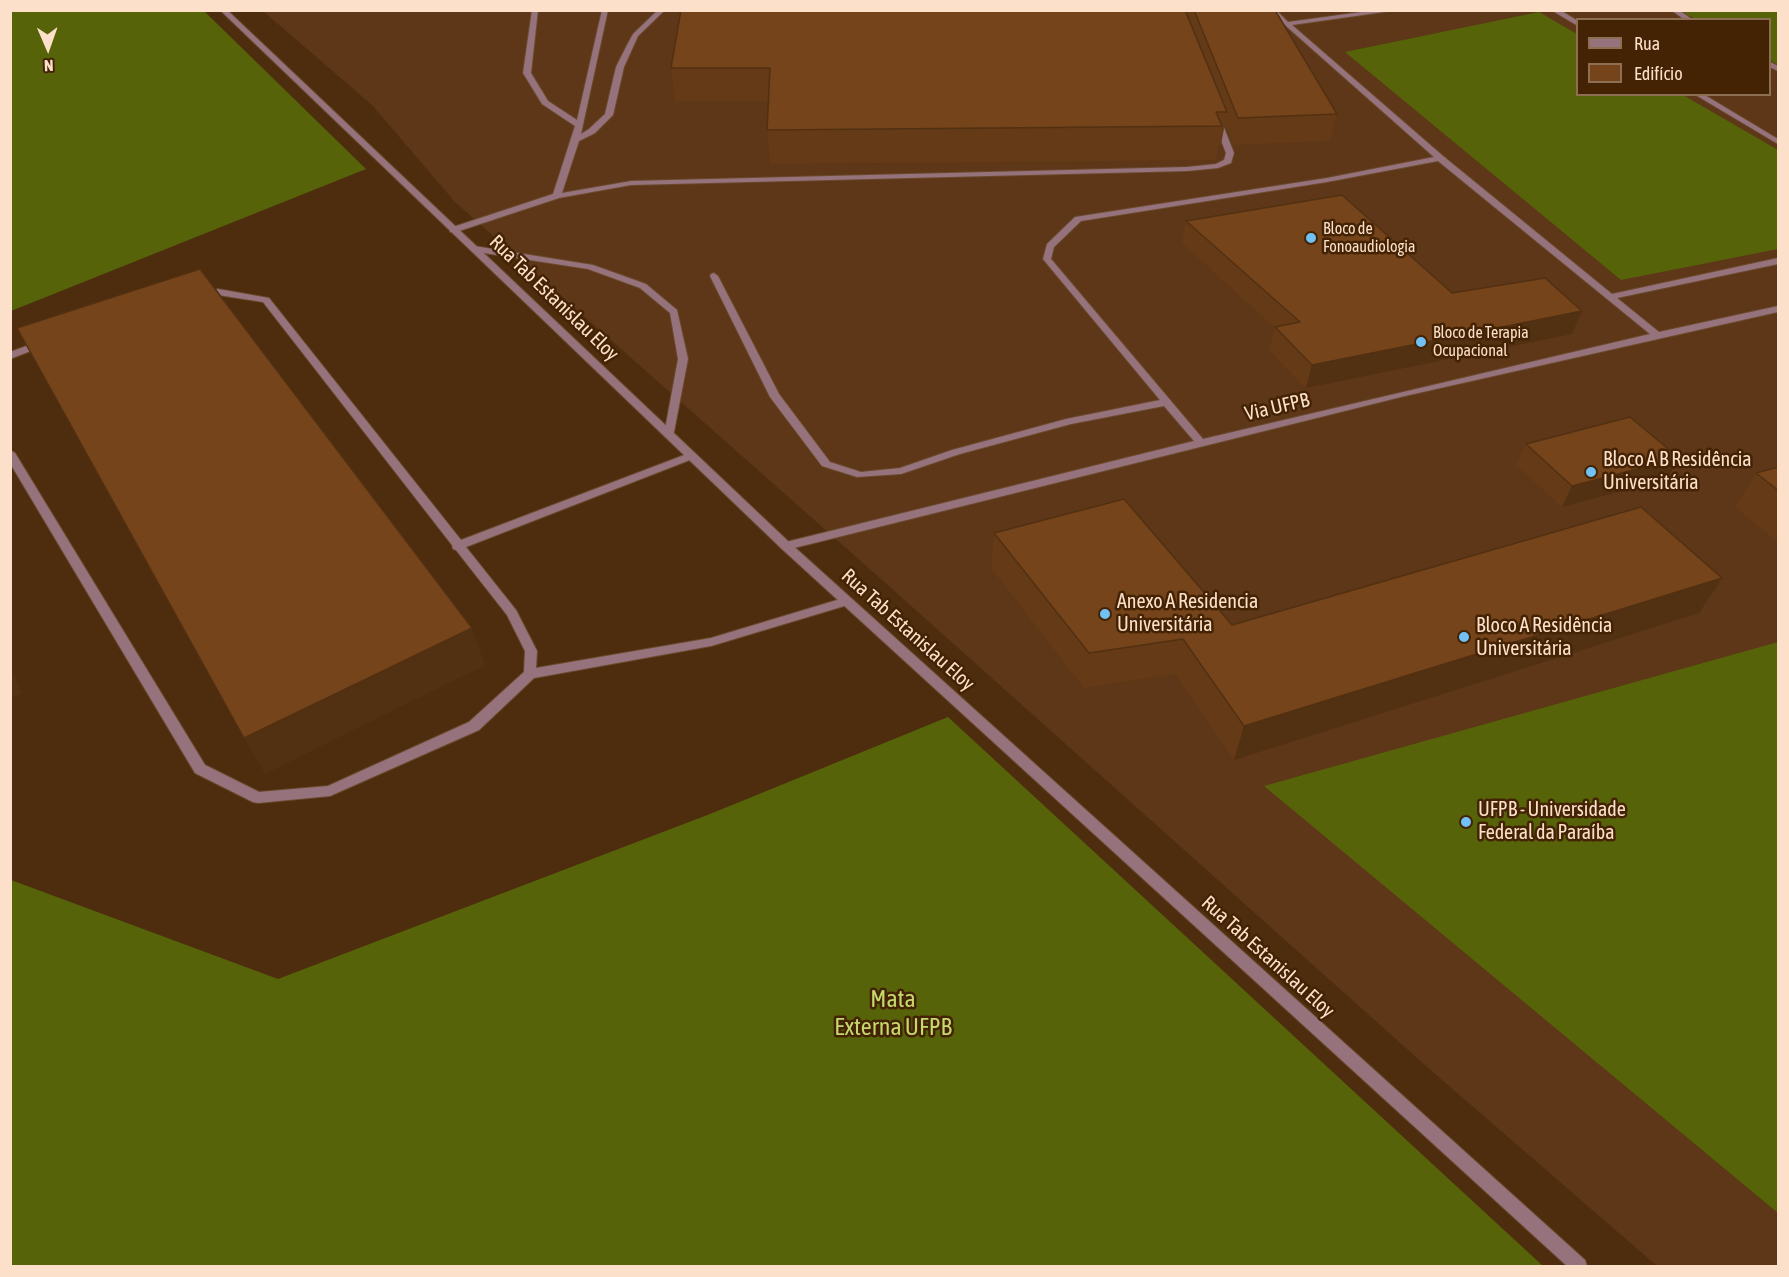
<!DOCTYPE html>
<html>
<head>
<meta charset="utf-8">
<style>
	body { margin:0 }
	#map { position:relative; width:1789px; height:1277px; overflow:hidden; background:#4e2d0f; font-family:"Asap Condensed",sans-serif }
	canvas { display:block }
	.frame { position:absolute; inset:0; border:12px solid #fde0ca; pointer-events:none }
	.legend { position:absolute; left:1576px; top:18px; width:195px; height:78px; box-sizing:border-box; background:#432304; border:2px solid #8d6f53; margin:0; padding:8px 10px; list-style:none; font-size:18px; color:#fde0ca }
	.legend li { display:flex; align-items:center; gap:12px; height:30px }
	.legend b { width:30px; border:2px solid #8d6f53 }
	.north { position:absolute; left:18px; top:18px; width:60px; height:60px; -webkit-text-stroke:4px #432304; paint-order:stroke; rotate:178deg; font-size:16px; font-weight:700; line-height:24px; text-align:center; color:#fde0ca }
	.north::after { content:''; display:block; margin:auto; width:21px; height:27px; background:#fde0ca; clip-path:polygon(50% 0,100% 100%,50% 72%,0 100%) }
</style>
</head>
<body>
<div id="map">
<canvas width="1789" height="1277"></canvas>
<div class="frame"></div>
<ul class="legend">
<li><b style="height:8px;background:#96727d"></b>Rua</li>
<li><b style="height:16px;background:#75441a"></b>Edifício</li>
</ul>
<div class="north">N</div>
</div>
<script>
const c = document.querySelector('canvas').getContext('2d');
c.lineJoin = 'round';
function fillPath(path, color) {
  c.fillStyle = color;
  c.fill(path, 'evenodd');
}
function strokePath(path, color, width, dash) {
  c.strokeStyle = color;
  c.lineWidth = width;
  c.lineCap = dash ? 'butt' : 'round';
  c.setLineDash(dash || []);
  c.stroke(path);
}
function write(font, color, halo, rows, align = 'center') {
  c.font = font + ' "Asap Condensed",sans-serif';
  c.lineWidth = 5;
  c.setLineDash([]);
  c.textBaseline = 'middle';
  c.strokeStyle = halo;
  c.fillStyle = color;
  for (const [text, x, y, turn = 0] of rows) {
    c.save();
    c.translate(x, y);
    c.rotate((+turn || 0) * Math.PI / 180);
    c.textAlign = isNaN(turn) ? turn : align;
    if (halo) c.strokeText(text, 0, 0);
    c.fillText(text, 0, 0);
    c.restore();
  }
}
fillPath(new Path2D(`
	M263 11H1778V1266H1657L1426 1066 881 579 455 202 372 105ZM1578 20H1770V94H1578Z`), '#5d3717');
fillPath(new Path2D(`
	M11 10 204 11 366 169 11 311Z
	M1679 11H1778V65L1770 60V20L1696 19Z
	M1539 12 1577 34 1578 94 1683 95 1778 150V249L1621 280 1345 52Z
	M1778 642V1213L1264 786Z
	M948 717 1543 1266H11V880L278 979 710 814Z`), '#566309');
const service = new Path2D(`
	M532 10H538L531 73 548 101 577 120 602 10H608L581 134 589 129 605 114 616 67 626 47 633 34 658 10H665L638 36 624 67 613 115 595 133 579 141 562 193 631 181 1187 167 1216 164 1224 160 1226 153 1213 120 1217 118 1221 120 1234 153 1231 163 1218 168 1187 171 631 185 559 198 456 232H450V228L553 194 575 126 542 104 523 73Z
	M1268 10H1276L1288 22 1376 10H1398L1292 25 1443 156 1612 294 1778 258V264L1617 298 1659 332 1778 306V312L1405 396 786 550 782 549 780 546 786 542 1194 441 1164 406 1071 424 960 454 901 474 857 477 822 466 770 397 710 276 711 274 714 273 718 276 779 394 830 462 861 472 900 468 952 450 1066 419 1160 400 1043 259 1047 244 1075 217 1327 178 1434 157ZM1438 161 1650 334 1203 439 1051 259 1054 247 1081 221 1327 182Z
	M1551 10H1560L1578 21V26Z
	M1671 10H1679L1693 20H1685Z
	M1770 62 1778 66V71L1770 67Z
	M1694 94H1703L1778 139V144Z
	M474 246 593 265 646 284 677 310 688 359 673 437 669 438 664 435 678 359 670 313 640 288 588 269 471 251V247Z
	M218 289 269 298 461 540 687 454H695L696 456 695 458 466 547 516 610 537 651 536 668 711 638 847 597 853 601 851 604 711 646 534 678 479 730 330 796 258 803 253 802 195 773 10 463V450L15 453 205 765 259 792 328 786 469 722 524 672 525 651 507 615 456 550 453 549 452 545 263 302 218 295 203 298 198 295Z
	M43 340 46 341V345L10 359V352Z`);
const tertiary = new Path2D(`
	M220 10H227L790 543 1585 1260 1587 1266H1567L782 549Z`);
strokePath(service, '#6a4a2d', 2);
strokePath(tertiary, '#6a4a2d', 2);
fillPath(service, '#96727d');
fillPath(tertiary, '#96727d');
fillPath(new Path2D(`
	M1187 10H1275L1337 114 1330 141 1233 145 1225 123 1221 145H1219L1216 160 770 164 767 130 768 101H675L671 68 1187 14Z
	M1186 221 1452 293 1582 311 1572 334 1306 388 1269 350 1275 328 1182 243Z
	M1526 444 1679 458 1667 479 1562 507 1516 465Z
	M1779 467V543L1735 507 1756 473Z
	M994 533 1232 625 1699 613 1234 760 1175 674 1084 688 991 568Z`), '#653a16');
fillPath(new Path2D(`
	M1582 311 1572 334 1306 388 1312 365Z
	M1679 458 1667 479 1562 507 1572 486Z
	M1722 578 1699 613 1234 760 1244 726Z
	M472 628 485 665 265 774 244 738Z
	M10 664 22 694 10 698Z`), '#523012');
const building = new Path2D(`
	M681 10H1185L1227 112H1216L1222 126 767 130 770 68H671Z
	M1194 10H1275L1337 114 1238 118Z
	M1342 195 1452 293 1545 278 1582 311 1312 365 1275 327 1300 322 1186 221Z
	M200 269 472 628 244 738 17 328Z
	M1630 417 1679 458 1572 486 1526 444Z
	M1779 467V491L1756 473Z
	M1124 499 1232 625 1641 507 1722 578 1244 726 1183 639 1089 653 994 533Z`);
fillPath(building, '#75441a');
strokePath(building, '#523012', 1.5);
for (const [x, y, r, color] of [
	[1311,238,6,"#71c1f5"],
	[1421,342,6,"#71c1f5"],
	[1591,472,6,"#71c1f5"],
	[1105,614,6,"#71c1f5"],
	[1464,637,6,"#71c1f5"],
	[1466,822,6,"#71c1f5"]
]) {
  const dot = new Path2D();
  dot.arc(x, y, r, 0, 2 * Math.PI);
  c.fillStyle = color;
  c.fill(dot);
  strokePath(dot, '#432304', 2);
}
write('16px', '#fde0ca', '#432304', [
	["Bloco de",1323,229],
	["Fonoaudiologia",1323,247],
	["Bloco de Terapia",1433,333],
	["Ocupacional",1433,351]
], 'left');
write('20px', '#fde0ca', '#432304', [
	["Rua Tab Estanislau Eloy",554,298,44],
	["Via UFPB",1277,407,-13],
	["Rua Tab Estanislau Eloy",908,630,42],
	["Rua Tab Estanislau Eloy",1268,957,42]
]);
write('20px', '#fde0ca', '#432304', [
	["Bloco A B Residência",1603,460],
	["Universitária",1603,483],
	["Anexo A Residencia",1117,602],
	["Universitária",1117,625],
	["Bloco A Residência",1476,626],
	["Universitária",1476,649],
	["UFPB - Universidade",1478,810],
	["Federal da Paraíba",1478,833]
], 'left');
write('24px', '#c4d96c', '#432304', [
	["Mata",893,999],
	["Externa UFPB",893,1027]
]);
</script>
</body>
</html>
